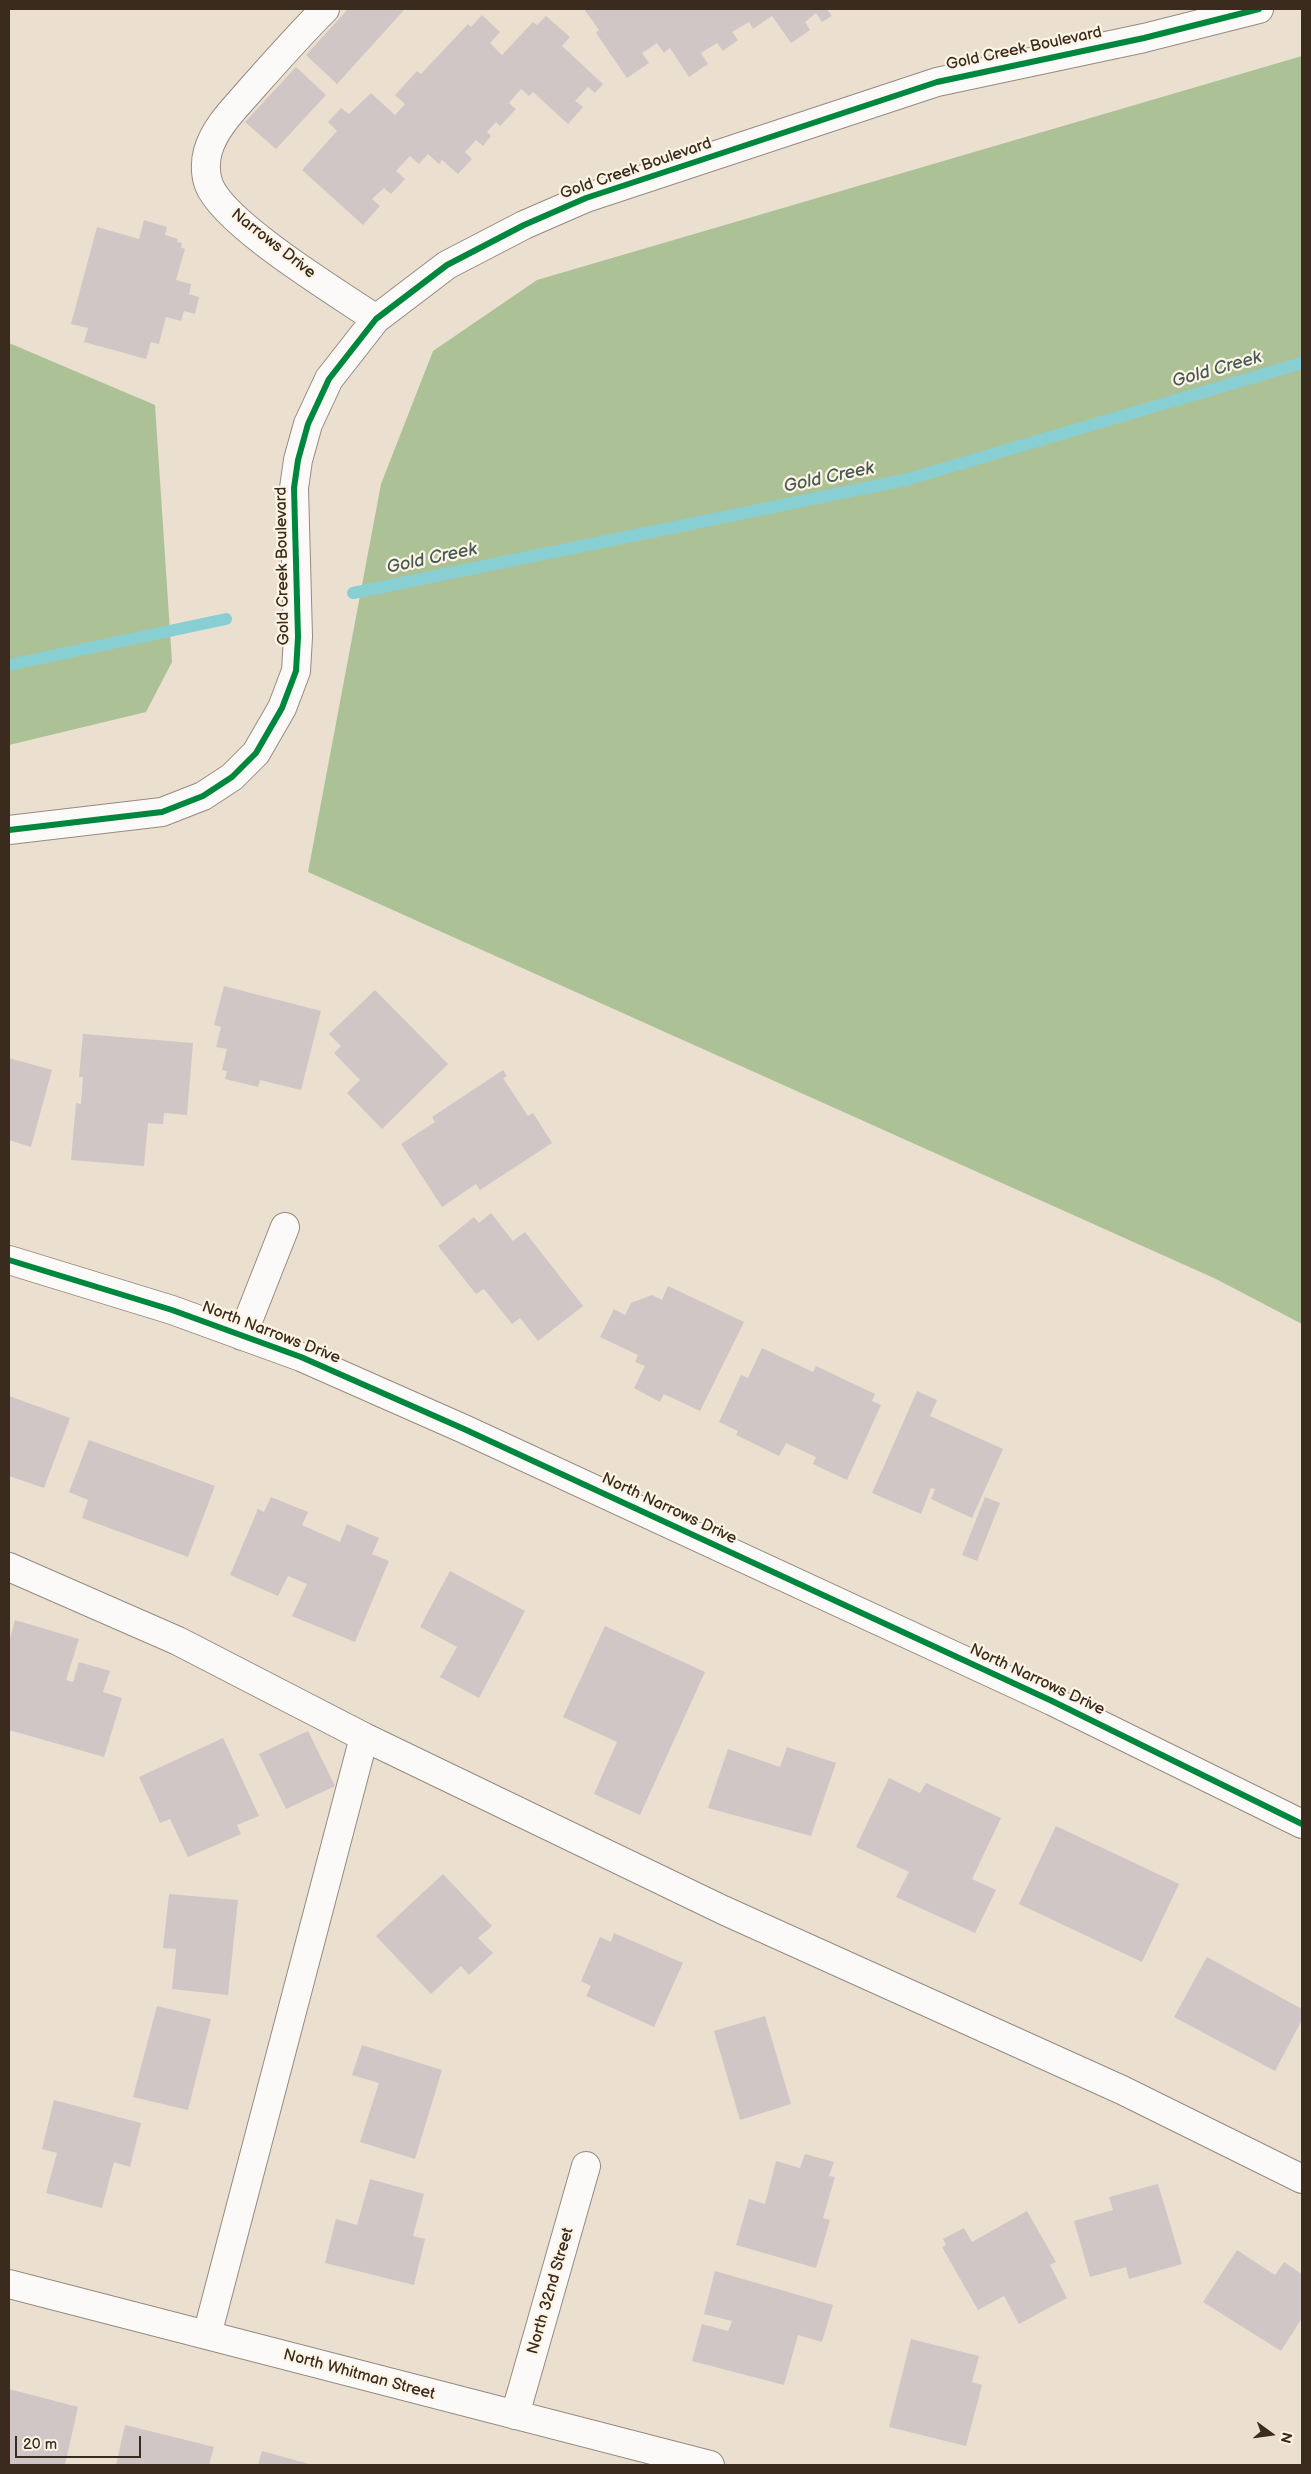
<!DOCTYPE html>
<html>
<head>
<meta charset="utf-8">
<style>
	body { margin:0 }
	#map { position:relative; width:1311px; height:2474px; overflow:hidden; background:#ebdfd0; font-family:"Balsamiq Sans",sans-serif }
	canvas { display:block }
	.frame { position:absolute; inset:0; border:10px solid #3b2a1e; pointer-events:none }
	.north { position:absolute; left:1246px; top:2409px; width:50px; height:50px; -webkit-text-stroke:4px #fcf5e5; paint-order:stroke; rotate:104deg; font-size:14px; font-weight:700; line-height:20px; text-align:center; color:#3b2a1e }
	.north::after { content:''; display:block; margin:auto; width:18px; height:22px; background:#3b2a1e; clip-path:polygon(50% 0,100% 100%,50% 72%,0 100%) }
	.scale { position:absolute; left:15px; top:2436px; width:126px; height:22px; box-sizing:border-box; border:2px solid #3b2a1e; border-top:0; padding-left:6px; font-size:15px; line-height:18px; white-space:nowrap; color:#3b2a1e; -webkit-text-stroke:4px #fcf5e5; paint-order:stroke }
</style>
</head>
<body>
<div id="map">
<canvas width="1311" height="2474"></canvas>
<div class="frame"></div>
<div class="north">N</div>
<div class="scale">20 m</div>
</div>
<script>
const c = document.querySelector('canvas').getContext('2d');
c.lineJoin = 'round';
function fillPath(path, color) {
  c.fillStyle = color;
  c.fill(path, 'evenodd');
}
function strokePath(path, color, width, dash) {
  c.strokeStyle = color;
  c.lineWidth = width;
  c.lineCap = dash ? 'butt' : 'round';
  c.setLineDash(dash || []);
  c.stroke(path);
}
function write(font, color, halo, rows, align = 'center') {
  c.font = font + ' "Balsamiq Sans",sans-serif';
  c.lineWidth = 4.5;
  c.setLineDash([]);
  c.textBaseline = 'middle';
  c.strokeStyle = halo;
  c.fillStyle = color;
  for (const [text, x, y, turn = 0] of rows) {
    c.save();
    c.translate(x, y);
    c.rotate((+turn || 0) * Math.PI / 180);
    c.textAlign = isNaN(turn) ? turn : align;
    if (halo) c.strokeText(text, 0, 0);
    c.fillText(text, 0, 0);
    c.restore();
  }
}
fillPath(new Path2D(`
	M1302 56V1324L1216 1279 308 872 381 484 433 351 537 280Z
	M9 343 155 405 172 662 146 712 9 745Z`), '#acc296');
strokePath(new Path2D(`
	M353 593 905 480 1302 363
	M9 665 226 619`), '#88cfd4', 12);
fillPath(new Path2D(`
	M348 9H405L337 84 306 55Z
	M584 9H827L832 16 822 22 816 13 805 22 810 30 791 43 772 16 753 29 749 22 732 32 738 40 723 51 717 43 701 53 708 64 689 77 670 48 664 53 657 43 642 53 649 63 627 78 596 33 599 30Z
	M482 15 500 32 490 43 502 55 533 22 537 25 546 16 570 37 562 46 603 84 595 93 588 87 575 101 583 107 568 124 533 92 529 96 521 89 509 103 516 109 500 126 496 122 487 132 491 136 483 146 476 140 465 152 472 159 458 174 442 160 439 164 428 154 419 164 410 156 396 171 405 179 391 194 384 188 372 199 380 206 363 225 302 170 337 131 328 122 341 108 349 114 371 93 395 115 405 104 395 95 417 71 421 74 468 24 471 27Z
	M296 67 326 95 276 149 245 122Z
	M144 220 167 227 165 235 178 239 177 242 182 243 181 248 185 249 176 280 191 284 189 294 199 297 195 314 184 311 181 321 166 317 159 344 151 342 146 359 84 342 88 328 71 324 97 227 139 239Z
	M224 986 321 1011 301 1090 260 1080 258 1087 225 1079 227 1071 222 1070 227 1049 216 1047 221 1027 214 1025Z
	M375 990 448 1064 382 1129 347 1093 360 1080 334 1053 341 1046 329 1034Z
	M83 1034 193 1043 187 1115 164 1113 163 1124 148 1123 144 1166 71 1160 76 1103 81 1104 83 1077H79Z
	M9 1058 52 1070 31 1147 9 1140Z
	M503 1070 507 1076 503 1078 528 1116 533 1113 552 1143 480 1190 476 1184 442 1207 401 1144 435 1122 432 1117Z
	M491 1213 513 1241 525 1232 583 1306 538 1341 520 1318 512 1324 484 1289 476 1294 438 1246 474 1217 479 1223Z
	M668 1286 744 1322 700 1411 664 1394 660 1402 634 1388 645 1366 635 1362 638 1355 600 1337 614 1309 625 1315 631 1303 652 1295 662 1300Z
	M762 1348 813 1372 816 1366 875 1394 872 1401 881 1405 847 1480 813 1464 816 1457 786 1443 779 1456 736 1435 738 1431 719 1422 741 1375 748 1378Z
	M917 1391 937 1400 930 1416 1003 1449 972 1518 931 1499 935 1489 931 1488 921 1514 872 1493Z
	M9 1396 70 1418 44 1488 9 1476Z
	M89 1440 215 1486 188 1557 82 1518 88 1500 69 1492Z
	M271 1497 308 1512 302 1525 340 1542 347 1524 379 1538 372 1554 389 1561 355 1642 292 1616 307 1584 288 1576 278 1596 230 1575 258 1509 264 1512Z
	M985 1497 1000 1503 977 1561 962 1555Z
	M450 1571 525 1611 479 1698 440 1677 457 1647 420 1627Z
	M15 1620 79 1639 66 1680 73 1682 79 1662 110 1671 103 1692 122 1698 104 1757 9 1730V1642Z
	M605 1626 705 1672 640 1815 594 1794 617 1742 563 1717Z
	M308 1731 335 1786 286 1809 259 1754Z
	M223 1738 259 1816 237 1825 241 1834 188 1857 170 1819 160 1823 139 1777Z
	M787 1747 836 1763 811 1836 708 1808 728 1749 780 1767Z
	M889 1778 920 1793 926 1783 1001 1818 972 1879 996 1890 975 1933 896 1897 909 1872 856 1847Z
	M1056 1826 1179 1884 1142 1962 1019 1904Z
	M443 1874 492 1926 478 1938 493 1953 469 1975 461 1966 431 1994 376 1936Z
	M169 1894 238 1900 228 1995 172 1989 176 1949 163 1948Z
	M614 1933 683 1963 654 2027 586 1996 591 1986 581 1981 600 1937 611 1942Z
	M1207 1957 1302 2009V2020L1275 2071 1174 2017Z
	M157 2006 211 2019 188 2110 133 2097Z
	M765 2016 791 2104 740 2120 714 2031Z
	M362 2045 442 2070 415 2159 360 2142 379 2083 352 2075Z
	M54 2100 141 2123 130 2167 114 2162 102 2208 46 2193 57 2153 42 2149Z
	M805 2154 834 2162 829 2176 835 2177 823 2218 830 2220 816 2268 736 2245 749 2199 765 2204 776 2161 800 2168Z
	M370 2179 424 2194 413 2236 425 2239 414 2285 325 2263 336 2219 357 2225Z
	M1158 2184 1182 2264 1129 2279 1126 2267 1090 2277 1074 2221 1113 2210 1109 2197Z
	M1027 2211 1056 2262 1050 2265 1067 2298 1019 2324 1004 2296 978 2310 942 2247 946 2245 943 2239 964 2228 972 2242Z
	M1237 2250 1275 2275 1284 2262 1302 2274V2318L1281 2351 1203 2302Z
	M715 2271 833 2305 822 2342 798 2335 784 2385 692 2361 702 2324 728 2331 732 2321 704 2314Z
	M911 2339 979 2356 972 2382 982 2385 966 2446 889 2427Z
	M9 2389 78 2407 65 2465H9Z
	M125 2425 214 2447 209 2465H116Z
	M262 2451 313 2465H258Z`), '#d1c6c6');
const minor = new Path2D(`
	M325 9C300 34 277 60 253 87 237 106 215 126 208 151 205 161 205 175 209 185 225 225 338 293 376 319
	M9 830 162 812 203 796 232 777 256 753 282 708 296 671 298 637 294 488 298 460 308 424 329 379 376 319 447 265 524 225 586 198 937 82 1144 38 1259 9
	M9 1260 172 1310 301 1357 464 1429 1052 1701 1302 1824
	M242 1336 285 1227
	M9 1567 178 1641 364 1737 723 1910 1122 2090 1302 2179
	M9 2284 710 2465
	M207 2335 364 1737
	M515 2415 586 2166`);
strokePath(minor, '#948b81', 30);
strokePath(minor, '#fcfaf8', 28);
strokePath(new Path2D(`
	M9 830 162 812 203 796 232 777 256 753 282 708 296 671 298 637 294 488 298 460 308 424 329 379 376 319 447 265 524 225 586 198 937 82 1144 38 1259 9
	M9 1260 172 1310 301 1357 464 1429 1052 1701 1302 1824`), '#00873e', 6);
write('16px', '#3b2a1e', '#fcf5e5', [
	["Gold Creek Boulevard",1024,49,-12],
	["Gold Creek Boulevard",636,169,-19],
	["Narrows Drive",273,244,38],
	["Gold Creek Boulevard",283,566,-91],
	["North Narrows Drive",271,1333,21],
	["North Narrows Drive",669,1509,25],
	["North Narrows Drive",1037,1680,25],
	["North 32nd Street",551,2291,-74],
	["North Whitman Street",359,2375,15]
]);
write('italic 18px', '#455955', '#fcf5e5', [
	["Gold Creek",1217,370,-16],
	["Gold Creek",829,478,-12],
	["Gold Creek",432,559,-12]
]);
</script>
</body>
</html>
